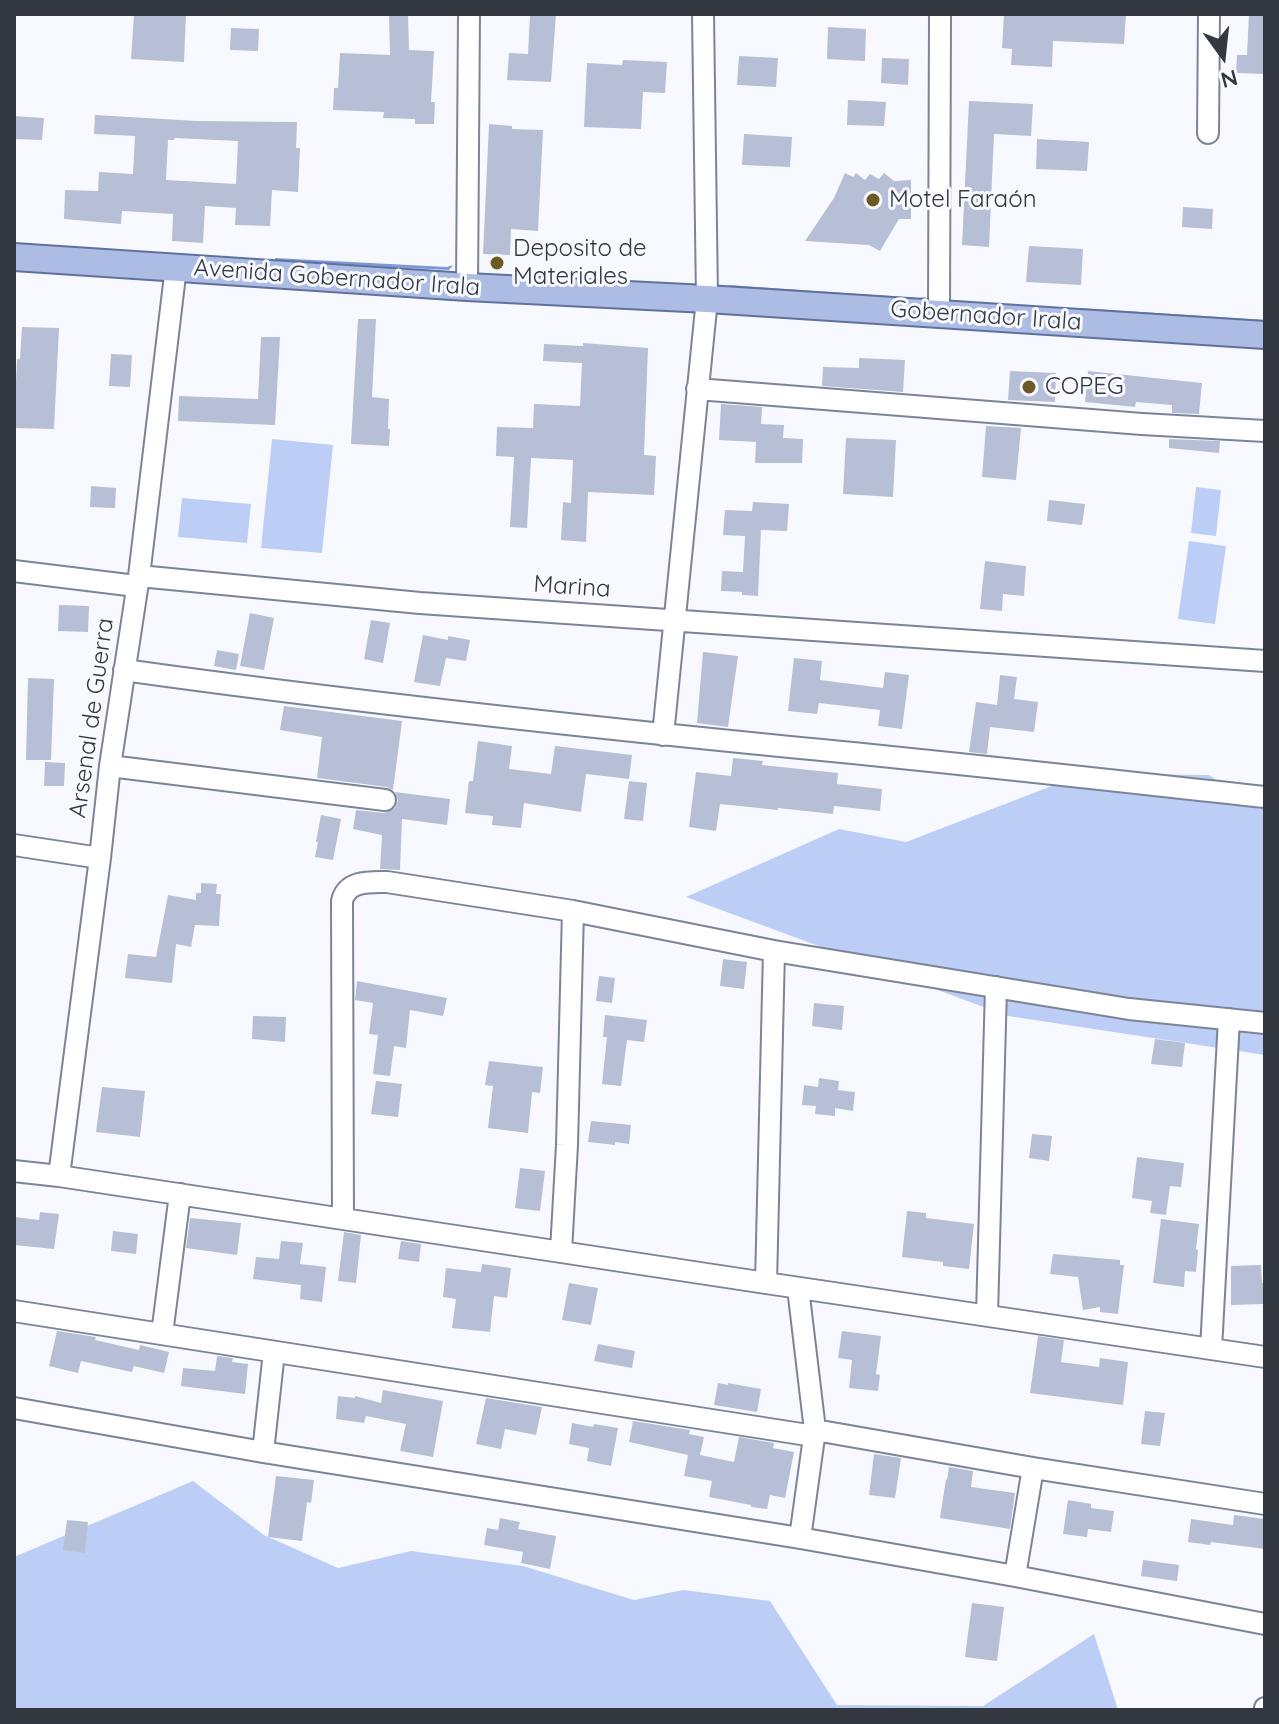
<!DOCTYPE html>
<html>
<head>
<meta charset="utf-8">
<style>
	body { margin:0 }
	#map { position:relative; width:1279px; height:1724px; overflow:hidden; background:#f7f9fe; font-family:Quicksand,sans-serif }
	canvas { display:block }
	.frame { position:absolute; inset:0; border:16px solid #33373f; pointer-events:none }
	.north { position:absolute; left:1183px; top:16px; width:80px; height:80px; -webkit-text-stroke:6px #f7f9fe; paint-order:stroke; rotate:165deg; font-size:22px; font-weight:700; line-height:32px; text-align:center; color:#33373f }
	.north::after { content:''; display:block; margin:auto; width:28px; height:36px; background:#33373f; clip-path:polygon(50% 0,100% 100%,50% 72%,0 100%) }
</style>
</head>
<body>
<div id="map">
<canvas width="1279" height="1724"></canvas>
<div class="frame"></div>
<div class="north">N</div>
</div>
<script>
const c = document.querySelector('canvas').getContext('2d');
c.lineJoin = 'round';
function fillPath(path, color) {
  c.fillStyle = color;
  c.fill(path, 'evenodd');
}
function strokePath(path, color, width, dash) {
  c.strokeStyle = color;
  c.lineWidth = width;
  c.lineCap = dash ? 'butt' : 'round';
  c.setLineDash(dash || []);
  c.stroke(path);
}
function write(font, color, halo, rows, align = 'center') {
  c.font = font + ' Quicksand,sans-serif';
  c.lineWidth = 6;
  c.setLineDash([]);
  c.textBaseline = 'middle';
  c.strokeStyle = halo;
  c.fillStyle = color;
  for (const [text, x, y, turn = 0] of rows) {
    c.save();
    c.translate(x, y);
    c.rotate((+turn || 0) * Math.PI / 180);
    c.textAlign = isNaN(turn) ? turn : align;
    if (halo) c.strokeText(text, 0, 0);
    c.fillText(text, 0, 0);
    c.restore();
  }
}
fillPath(new Path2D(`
	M272 439 333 445 322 553 261 548Z
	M1196 487 1221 490 1216 536 1191 533Z
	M182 498 251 504 247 543 178 537Z
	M1189 541 1226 546 1215 624 1178 619Z
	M1083 774 1209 775 1265 810V1055L1008 1016 686 897 839 829 906 842Z
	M193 1481 264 1535 338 1568 411 1551 523 1566 634 1600 683 1590 770 1601 837 1705 983 1706 1094 1634 1118 1710H14V1557Z`), '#bccdf6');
fillPath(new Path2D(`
	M275 258 447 267 453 265 449 270 275 262Z
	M728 285 918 298 926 297 921 302 733 289Z
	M1079 308 1265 320V322L1079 311Z`), '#8099d5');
fillPath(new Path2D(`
	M134 14H186L184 62 131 59Z
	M389 14H408L409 50 434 51 431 102H435L434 124H415V119L383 118 384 112 333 110 334 88H338L340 53 390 55Z
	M530 14H556L551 82 507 80 509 53 528 54Z
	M1004 14 1056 16 1057 14H1126L1124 44 1053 41 1052 67 1011 65 1012 49 1002 48Z
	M1249 14H1265V74L1236 73 1237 55H1247Z
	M828 27 866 29 865 61 827 59Z
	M231 28 259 29 258 51 230 50Z
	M739 56 778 58 776 87 737 85Z
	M882 58 909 59 908 85 881 83Z
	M623 60 667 62 665 93 643 92 641 129 584 127 587 63 622 65Z
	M848 100 886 102 884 126 847 125Z
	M969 101 1033 104 1031 136 994 134 989 247 962 245Z
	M95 115 197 121 297 122 296 148H300L298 192 272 190 270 226 235 225 236 208 205 206 203 243 172 241 173 214 122 211 121 224 64 219 65 190 98 191 99 172 133 174 135 136 94 134ZM175 138 238 141 236 184 166 180 168 140H174Z
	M14 116 44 118 42 140 14 139Z
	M489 124 512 126V129L543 130 538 231 511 229 510 255 483 254Z
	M744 134 792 137 790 167 742 165Z
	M1037 139 1089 142 1087 171 1036 169Z
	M845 173 853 177 856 173 865 180 870 174 879 179 884 173 894 181 911 180V219H899L880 251 869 245 805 241 834 198Z
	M1183 207 1213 209 1212 229 1182 227Z
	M1029 246 1083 249 1081 285 1026 282Z
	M358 319H376L372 397 389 399 388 429H390L389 446 351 444Z
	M22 327 59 328 54 429 14 428 17 359H20Z
	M261 337H280L275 425 178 421 179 396 258 399Z
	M583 343 648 348 644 455 656 456 654 495 588 492 586 542 561 540 563 502 571 503 573 460 531 458 527 528 510 527 514 457 496 456 497 427 533 428 534 404 580 406 582 363 543 361 544 344 583 346Z
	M111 354 132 355 130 387 109 386Z
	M859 358 905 360 903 392 822 386 823 367 859 368Z
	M1010 371 1056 373 1055 402 1008 400Z
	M1088 371 1202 383 1199 414 1172 413V405L1136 402 1135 407 1085 402Z
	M721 404 762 407 761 424 784 425 783 438 803 439 802 463H755L756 442 719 440Z
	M986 426 1021 428 1016 480 982 477Z
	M846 438 896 440 893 497 843 494Z
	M1169 439 1220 441 1219 453 1169 448Z
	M91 486 116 488 115 508 90 507Z
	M1049 500 1085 504 1082 525 1047 521Z
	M753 502 789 504 787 531 761 530 758 596 742 595V592L721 591 722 571 743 572 745 536 723 535 725 510 752 511Z
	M985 561 1026 566 1024 596 1003 594 1002 611 980 609Z
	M59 605 89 606 88 632 58 631Z
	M250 613 274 618 264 670 240 666Z
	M371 620 390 623 383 663 364 659Z
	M423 635 448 640V636L470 640 466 661 446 658 440 686 414 682Z
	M217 650 239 654 236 670 214 666Z
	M703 652 738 656 728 727 697 723Z
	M794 658 822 661 820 680 883 688 885 672 909 675 902 729 878 726 880 710 819 703 817 714 788 711Z
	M1000 675 1017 677 1014 699 1038 702 1034 732 990 727 987 754 969 752 976 702 997 705Z
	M28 678 54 679 51 760H26Z
	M284 706 402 721 393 790 387 787 317 778 322 737 280 730Z
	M478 741 512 746 509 769 551 774 555 746 632 755 629 779 586 774 581 812 524 803 521 828 492 825 493 816 465 813 469 781H473Z
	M733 758 763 761 762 765 838 773 837 784 882 789 880 811 834 806 833 814 778 808V810L720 804 716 831 689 827 696 772 731 776Z
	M45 762 65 763 64 786H44Z
	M629 781 647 783 643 821 624 819Z
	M395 792 450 799 447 825 402 819 400 870 380 869 382 835 353 829 356 810 384 813 395 808 398 801Z
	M321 815 341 819 333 860 315 857 318 842H316Z
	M201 883 217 884 216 894H221L219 926 195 925 191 947 176 944 172 983 125 978 128 954 156 957 168 895 196 900V893H201Z
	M723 959 747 962 744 989 720 986Z
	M599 976 615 978 612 1003 596 1001Z
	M357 981 447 998 443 1016 410 1010 406 1048 394 1046 390 1076 373 1074 378 1035 369 1034 373 1003 355 1000Z
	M814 1003 844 1006 842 1030 812 1026Z
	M605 1015 647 1020 644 1042 627 1040 621 1086 602 1084 607 1037H603Z
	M253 1016 286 1017 285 1042 252 1039Z
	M1155 1039 1185 1043 1182 1067 1151 1064Z
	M489 1061 543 1067 540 1093 532 1092 528 1133 488 1128 493 1086 485 1085Z
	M819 1078 839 1081 838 1090 855 1092 853 1111 835 1108V1116L815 1114 816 1106 802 1105 804 1085 818 1087Z
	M376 1081 402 1084 398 1117 371 1114Z
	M102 1087 145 1091 140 1137 96 1132Z
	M591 1121 631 1125 629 1144 615 1142V1145L588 1142Z
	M1032 1134 1052 1136 1049 1161 1029 1158Z
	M1137 1157 1184 1163 1181 1187 1170 1186 1166 1215 1150 1213 1152 1201 1132 1198Z
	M520 1168 545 1171 540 1211 515 1208Z
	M907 1211 926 1213V1218L974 1224 969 1269 943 1266V1262L902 1257Z
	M40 1212 59 1214 54 1249 14 1245 15 1217 39 1220Z
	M190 1218 241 1223 237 1255 186 1248Z
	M1161 1219 1199 1224 1196 1249 1198 1250 1196 1272 1185 1271 1184 1287 1153 1283Z
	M113 1231 138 1234 136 1254 111 1251Z
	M344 1232 361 1235 356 1283 338 1281Z
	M281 1241 303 1243 300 1264 326 1267 322 1302 300 1299 301 1285 253 1279 256 1257 279 1259Z
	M401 1241 421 1244 419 1262 398 1259Z
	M1053 1254 1120 1260V1265H1124L1118 1314 1100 1312V1307L1083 1310 1078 1277 1050 1274Z
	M482 1264 511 1268 507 1298 494 1296 490 1332 452 1328 456 1299 443 1297 446 1268 481 1272Z
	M1261 1265 1262 1283H1265V1304L1231 1305V1266Z
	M569 1283 598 1288 591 1325 562 1320Z
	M57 1331 96 1337 95 1340 139 1350 140 1345 169 1352 164 1373 134 1366 132 1372 81 1361 78 1373 49 1366Z
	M842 1331 881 1336 876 1374 880 1375 878 1391 849 1388 852 1360 838 1358Z
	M1038 1336 1064 1340 1061 1362 1099 1367 1100 1358 1128 1362 1123 1405 1030 1393Z
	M598 1344 635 1351 632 1368 594 1361Z
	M217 1356 233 1358 232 1362 248 1364 245 1394 181 1386 183 1368 215 1371Z
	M718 1383 728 1385V1383L761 1389 757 1412 714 1405Z
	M383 1390 443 1401 433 1457 400 1451 406 1424 366 1416 364 1423 336 1419 338 1396 355 1398V1396L381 1403Z
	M486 1398 542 1407 536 1435 505 1429 501 1449 476 1444Z
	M1145 1411 1165 1413 1160 1446 1141 1444Z
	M633 1421 690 1430 689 1434 704 1437 700 1455 734 1462 739 1437 774 1443 773 1448 794 1452 785 1498 770 1495 767 1509 751 1507V1505L709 1497 712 1481 684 1476 688 1455 629 1442Z
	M572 1423 593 1427 594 1424 618 1428 611 1466 587 1461 589 1448 569 1444Z
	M874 1454 901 1458 895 1498 869 1495Z
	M949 1467 973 1471 971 1487 1015 1493 1010 1529 940 1518 946 1479 947 1480Z
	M276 1476 314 1480 311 1503 307 1502 302 1541 268 1537Z
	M1068 1500 1091 1504V1508L1114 1511 1111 1532 1088 1529 1087 1537 1063 1534Z
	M1234 1515 1265 1519V1549L1211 1542 1210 1545 1188 1542 1191 1519 1233 1525Z
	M500 1518 520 1522 518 1529 556 1536 550 1569 521 1563 523 1552 484 1545 487 1528 498 1530Z
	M67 1520 88 1522 85 1553 63 1550Z
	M1143 1560 1179 1565 1177 1581 1141 1576Z
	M972 1603 1004 1607 997 1661 965 1657Z`), '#b6bfd5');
const minor = new Path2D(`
	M1208 133 1209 14
	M467 287 469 14
	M939 313 940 14
	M697 389 1142 424 1265 431
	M14 571 136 586
	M139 576 420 603 1265 661
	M124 670C345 701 568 725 790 747 949 762 1107 780 1265 797
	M663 735 707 299 703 14
	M110 766 385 800
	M14 845 100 858
	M14 1171 59 1176 766 1283 1265 1357
	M59 1176 100 858 110 766 139 576 176 267
	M343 1218 342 901C347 880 370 882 387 882L573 911 774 951 1129 1009 1265 1023
	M561 1251 567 1145 573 911
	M766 1283 774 951
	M798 1288 815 1430 800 1538
	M14 1311 814 1436
	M987 1315 996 987
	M162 1334 180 1194
	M1211 1349 1229 1019
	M14 1408 263 1452 800 1538 1015 1576 1265 1624
	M815 1430 1033 1468 1265 1504
	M263 1452 274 1352
	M1015 1576 1033 1468
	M1265 1710V1708`);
const major = new Path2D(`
	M14 257 467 287 707 299 1265 335`);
strokePath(minor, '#7c8498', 24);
strokePath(major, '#5f719e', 30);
strokePath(minor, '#fff', 20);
strokePath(major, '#adbce3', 26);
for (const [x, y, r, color] of [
	[873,200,8,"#6d5928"],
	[497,263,8,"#6d5928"],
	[1029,387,8,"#6d5928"]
]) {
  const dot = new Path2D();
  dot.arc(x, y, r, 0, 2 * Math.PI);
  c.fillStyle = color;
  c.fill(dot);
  strokePath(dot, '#f7f9fe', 3);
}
write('24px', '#33373f', '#f7f9fe', [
	["Motel Faraón",889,200],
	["Deposito de",513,249],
	["Materiales",513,277],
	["COPEG",1045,387]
], 'left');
write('24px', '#33373f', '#f7f9fe', [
	["Avenida Gobernador Irala",337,278,4],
	["Gobernador Irala",986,316,4],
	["Marina",572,587,4],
	["Arsenal de Guerra",92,718,-82]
]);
</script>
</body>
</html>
